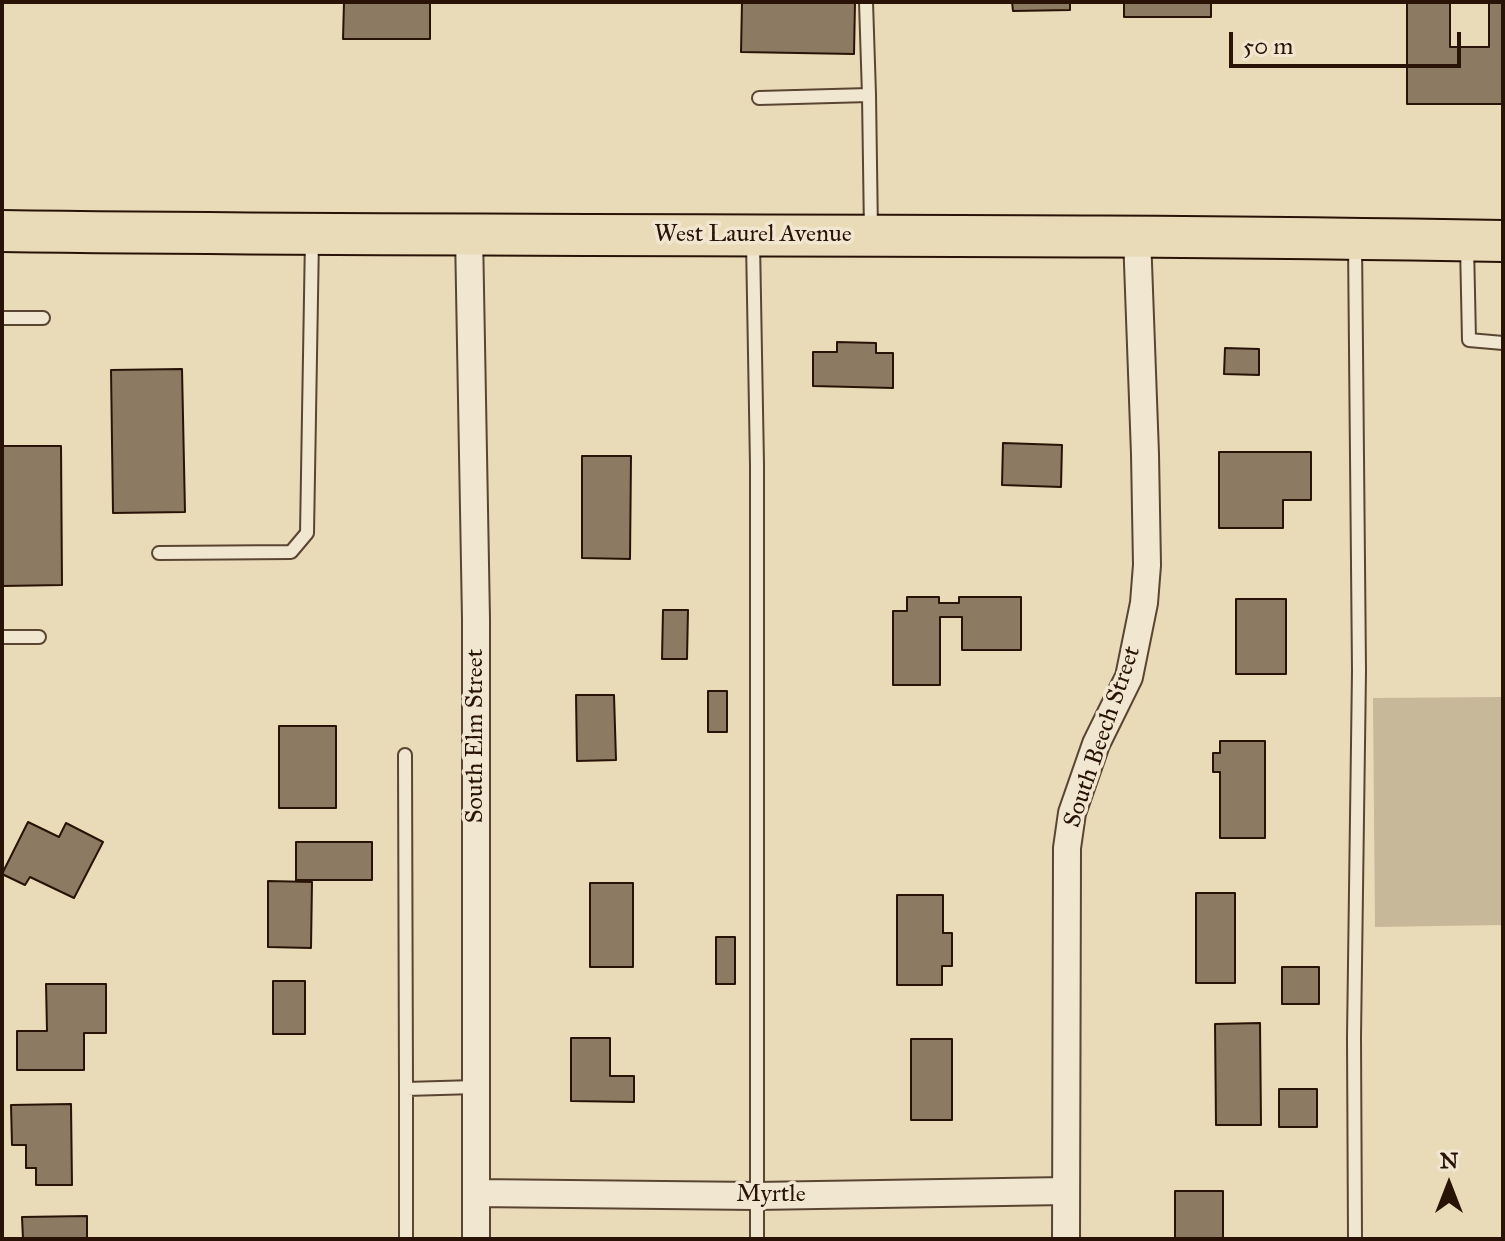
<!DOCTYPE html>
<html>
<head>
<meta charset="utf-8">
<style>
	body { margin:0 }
	#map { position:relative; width:1505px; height:1241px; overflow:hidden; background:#e9dab8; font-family:"IM FELL Great Primer",serif }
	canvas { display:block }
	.frame { position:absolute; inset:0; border:4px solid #291306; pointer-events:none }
	.north { position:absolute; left:1409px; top:1145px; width:80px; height:80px; -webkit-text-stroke:6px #f1e7d1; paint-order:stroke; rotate:0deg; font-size:22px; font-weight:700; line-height:32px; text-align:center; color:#291306 }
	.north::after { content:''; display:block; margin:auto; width:28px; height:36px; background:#291306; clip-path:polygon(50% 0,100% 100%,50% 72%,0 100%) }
	.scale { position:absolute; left:1229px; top:32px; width:232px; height:36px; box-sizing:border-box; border:4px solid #291306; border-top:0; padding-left:10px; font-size:24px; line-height:28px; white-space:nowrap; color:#291306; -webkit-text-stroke:6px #f1e7d1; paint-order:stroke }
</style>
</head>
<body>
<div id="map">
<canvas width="1505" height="1241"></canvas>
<div class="frame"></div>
<div class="north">N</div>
<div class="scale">50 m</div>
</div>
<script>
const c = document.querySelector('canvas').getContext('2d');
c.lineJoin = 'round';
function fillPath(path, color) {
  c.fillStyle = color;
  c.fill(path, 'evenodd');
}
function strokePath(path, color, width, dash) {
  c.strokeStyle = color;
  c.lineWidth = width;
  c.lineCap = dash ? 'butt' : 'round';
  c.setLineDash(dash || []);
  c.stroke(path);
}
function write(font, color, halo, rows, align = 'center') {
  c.font = font + ' "IM FELL Great Primer",serif';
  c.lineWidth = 7;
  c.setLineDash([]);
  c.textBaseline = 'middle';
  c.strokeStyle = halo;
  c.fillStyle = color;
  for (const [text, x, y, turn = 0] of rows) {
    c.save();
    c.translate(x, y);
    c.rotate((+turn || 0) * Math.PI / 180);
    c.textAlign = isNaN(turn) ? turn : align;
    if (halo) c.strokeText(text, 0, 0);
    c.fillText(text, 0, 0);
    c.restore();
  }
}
fillPath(new Path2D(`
	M1503 697V925L1375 927 1373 698Z`), '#c8b89a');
const building = new Path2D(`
	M344 2H430V39H343Z
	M742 2H855L854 54 741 52Z
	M1012 2H1070V10L1013 11Z
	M1124 2H1211V17H1124Z
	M1407 2H1450V47H1489V2H1503V104H1407Z
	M837 342 876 343V353H893V388L813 386V352H837Z
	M1225 348 1259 349V375L1224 374Z
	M182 369 185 512 113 513 111 370Z
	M1003 443 1062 445 1061 487 1002 485Z
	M2 446H61L62 585 2 586Z
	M1219 452H1311V500H1283V528H1219Z
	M582 456H631L630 559 582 558Z
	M907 597H939V603H959V597H1021V650H962V617H940V685H893V611H907Z
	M1236 599H1286V674H1236Z
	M663 610H688L687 659H662Z
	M708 691H727V732H708Z
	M576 695H614L616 760 577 761Z
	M279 726H336V808H279Z
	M1220 741H1265V838H1220V772H1213V753H1220Z
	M28 822 59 837 66 823 103 842 74 898 30 877 25 885 2 874Z
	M296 842H372V880H296Z
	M268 881 312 882 311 948 268 947Z
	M590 883H633V967H590Z
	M1196 893H1235V983H1196Z
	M897 895H943V933H952V966H942V985H897Z
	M716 937H735V984H716Z
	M1282 967H1319V1004H1282Z
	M273 981H305V1034H273Z
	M46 984H106V1033H84V1070H17V1031H47Z
	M1260 1023 1261 1125H1216L1215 1024Z
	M571 1038H610V1076H634V1102L571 1101Z
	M911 1039H952V1120H911Z
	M1279 1089H1317V1127H1279Z
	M71 1104 72 1185H36V1168H26V1145H12L11 1105Z
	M1175 1191H1223V1239H1175Z
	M87 1216V1239H23L22 1217Z`);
fillPath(building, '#8d7a63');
strokePath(building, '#291306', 2);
const service = new Path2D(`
	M866 2 869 95
	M759 98 869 95 871 232
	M753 242 757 465V1239
	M1467 245 1469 340 1503 343
	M2 318H43
	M159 553 291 552 307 533 312 238
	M2 637H39
	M405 755 406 1089
	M406 1239V1089L475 1087
	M1355 1239 1354 1037 1359 671 1355 242`);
const minor = new Path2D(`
	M469 234 476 619V1239
	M476 1193 756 1196 1065 1191
	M1066 1239 1067 848 1072 813 1096 744 1129 677 1144 603 1147 565 1145 454 1137 236`);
const primary = new Path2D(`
	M2 231C502 238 1003 232 1503 241`);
strokePath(service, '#594532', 16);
strokePath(minor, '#594532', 30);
strokePath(primary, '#291306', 44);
strokePath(service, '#f1e7d1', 12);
strokePath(minor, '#f1e7d1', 26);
strokePath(primary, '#e9dab8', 40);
write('24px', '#291306', '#f1e7d1', [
	["West Laurel Avenue",753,235],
	["South Elm Street",476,736,-90],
	["South Beech Street",1103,737,-71],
	["Myrtle",771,1195]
]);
</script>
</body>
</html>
